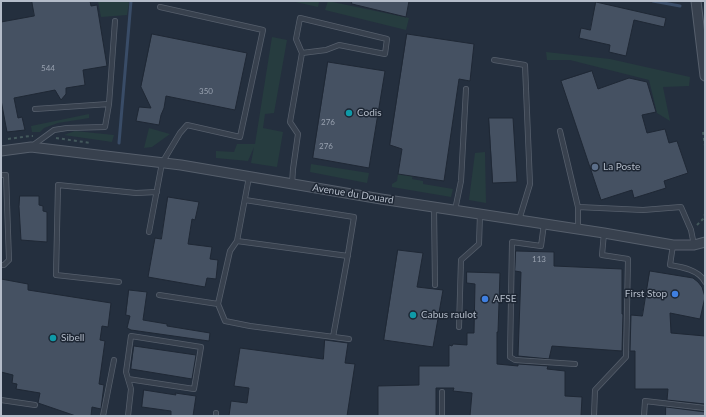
<!DOCTYPE html>
<html>
<head>
<meta charset="utf-8">
<style>
	body { margin:0 }
	#map { position:relative; width:706px; height:417px; overflow:hidden; background:#242f3e; font-family:Lato,sans-serif }
	canvas { display:block }
	.frame { position:absolute; inset:0; border:2px solid #b4bcc9; pointer-events:none }
</style>
</head>
<body>
<div id="map">
<canvas width="706" height="417"></canvas>
<div class="frame"></div>
</div>
<script>
const c = document.querySelector('canvas').getContext('2d');
c.lineJoin = 'round';
function fillPath(path, color) {
  c.fillStyle = color;
  c.fill(path, 'evenodd');
}
function strokePath(path, color, width, dash) {
  c.strokeStyle = color;
  c.lineWidth = width;
  c.lineCap = dash ? 'butt' : 'round';
  c.setLineDash(dash || []);
  c.stroke(path);
}
function write(font, color, halo, rows, align = 'center') {
  c.font = font + ' Lato,sans-serif';
  c.lineWidth = 3;
  c.setLineDash([]);
  c.textBaseline = 'middle';
  c.strokeStyle = halo;
  c.fillStyle = color;
  for (const [text, x, y, turn = 0] of rows) {
    c.save();
    c.translate(x, y);
    c.rotate((+turn || 0) * Math.PI / 180);
    c.textAlign = isNaN(turn) ? turn : align;
    if (halo) c.strokeText(text, 0, 0);
    c.fillText(text, 0, 0);
    c.restore();
  }
}
fillPath(new Path2D(`
	M98 1H128L129 3 127 15 101 17Z
	M291 1H316L319 2 318 7Z
	M328 1 409 18 406 30 325 10Z
	M272 37 287 40 274 113 265 114 263 128 283 132 277 167 251 163 254 147 248 161 216 158V151L234 152 237 144H255Z
	M546 52 610 59 690 77 689 86 663 87 670 121 657 113 649 80 570 60H547Z
	M89 114V118L58 123 44 128 40 132H32L31 126Z
	M149 128 170 134 152 147 144 148Z
	M75 131 114 135 112 142 64 135Z
	M485 152 486 203 469 200 475 153Z
	M311 164 369 173 367 183 310 172Z
	M398 174H413L412 179 423 181V184L453 189 451 197 392 187V184L397 181Z`), '#263c3f');
strokePath(new Path2D(`
	M653 1 680 6
	M119 143 131 1`), '#394c67', 3);
const building = new Path2D(`
	M32 1H90L91 6 97 5 107 66 83 70 85 85 66 88V94L61 100 55 90 14 98 18 118 22 117 25 130 7 132 1 100V22L34 16Z
	M352 1H409L406 17 352 4Z
	M596 2 666 18 664 27 634 20 626 56 609 52 610 45 579 38 581 28 590 30Z
	M152 34 247 53 235 110 166 96 164 108 161 115 159 125 136 121 139 107 151 108 141 87Z
	M407 34 474 44 470 81 459 79 444 181 398 174 402 149 390 145Z
	M328 62 385 71 369 168 313 158Z
	M592 71 598 89 629 78 647 82 656 112 642 115 647 133 665 129 669 143 677 141 688 173 664 181 666 188 634 198 632 190 601 200 561 81Z
	M489 118H513L517 182 493 183Z
	M20 196H39V205L43 206V211L47 212V242L21 240 19 207Z
	M168 197 199 202 195 220 192 219 188 244 212 247 210 259 218 260 216 279 207 278 205 287 148 277 155 238 161 239Z
	M398 250 423 253 417 287 443 290 433 347 384 340Z
	M516 251 554 252V266L622 269V314H623L622 351 552 346 549 359 518 356 521 272 515 271Z
	M650 271 693 278 698 282 702 287 705 297 700 319 670 313 671 333 705 336V404L667 400 668 389H635V351H630L631 315 642 316Z
	M467 272 500 273 498 332H497V364L518 366V364L548 366 547 369 565 371V396L582 397 581 416H470L472 393 453 391 454 388H436V416H378V386L419 385V366H449V345L452 346 453 344 467 345V333H474L475 284 467 283Z
	M1 279 28 284V290L111 303 108 327 102 326 100 340 105 341 99 384 104 385 101 409 92 407 91 416H76L38 403 40 393 16 389 17 384 12 383 13 375 1 372Z
	M129 290 147 292 143 320 167 324V326L210 333 209 341 131 330 127 328 130 316 126 315Z
	M325 340 348 343 345 363 355 364 347 416H229L231 401 247 403 249 388 234 386 240 348 323 359Z
	M134 346 196 355 192 379 131 369Z
	M144 390 176 395 175 393 196 396 193 416H171V411L142 407Z
	M666 407 705 412V416H666Z`);
fillPath(building, '#455162');
strokePath(building, '#1f2835', 1);
const lane = new Path2D(`
	M494 60 525 65 530 184 519 220
	M35 109 109 104
	M560 131 578 207V229
	M32 146 54 130 67 128 105 127 109 104 115 21
	M1 175H6L9 260 4 265H1
	M292 184 293 169 298 134 290 122 302 53 326 50 339 45 385 54 387 39 300 18 296 39 302 53
	M245 200 354 217 347 260 333 337
	M434 207 435 285
	M578 207 643 210 681 207 691 230 694 245
	M455 210 461 181 466 89
	M544 224 541 246 512 242 510 357 515 360 575 364
	M149 232 162 163 180 133 187 125 240 137 263 30 160 7
	M237 241 348 256
	M673 245 670 265C682 267 699 270 705 282
	M119 282 56 275 58 185 136 193 157 192
	M159 295 218 304 230 251 237 241 249 177
	M218 304 225 321 250 326 349 339
	M459 327 461 260 479 244 480 214
	M442 392V416
	M1 400 35 405
	M103 416 114 360
	M128 416 131 389 126 372 131 336 201 347 194 389 128 379
	M216 416V413
	M594 416 595 390 626 357 628 259 602 255 604 233
	M644 416 645 401 705 408`);
const street = new Path2D(`
	M696 1 705 76
	M1 151 31 147 181 165 381 199 604 233 673 245H694L705 242`);
strokePath(lane, '#565f6c', 6);
strokePath(street, '#565f6c', 11);
strokePath(new Path2D(`
	M703 132 705 146
	M56 138 91 143
	M8 139 30 136H33
	M697 225 703 219 705 214`), '#44595c', 2, [3, 3]);
strokePath(lane, '#38414e', 4.5);
strokePath(street, '#38414e', 9);
for (const [x, y, r, color] of [
	[349,113,4,"#0f9aa8"],
	[595,167,4,"#5c6f8a"],
	[675,294,4,"#3f7fe0"],
	[485,299,4,"#3f7fe0"],
	[413,315,4,"#0f9aa8"],
	[53,338,4,"#0f9aa8"]
]) {
  const dot = new Path2D();
  dot.arc(x, y, r, 0, 2 * Math.PI);
  c.fillStyle = color;
  c.fill(dot);
  strokePath(dot, '#1d2633', 1.5);
}
write('8px', '#98a1af', null, [
	["544",48,68],
	["350",206,91],
	["276",328,122],
	["276",326,146],
	["113",539,259]
]);
write('10px', '#b4bcc9', '#1d2633', [
	["Codis",357,113],
	["La Poste",603,167],
	["First Stop",667,294,"right"],
	["AFSE",493,299],
	["Cabus raulot",421,315],
	["Sibell",61,338]
], 'left');
write('10px', '#b4bcc9', '#1d2633', [
	["Avenue du Douard",353,194,9]
]);
</script>
</body>
</html>
